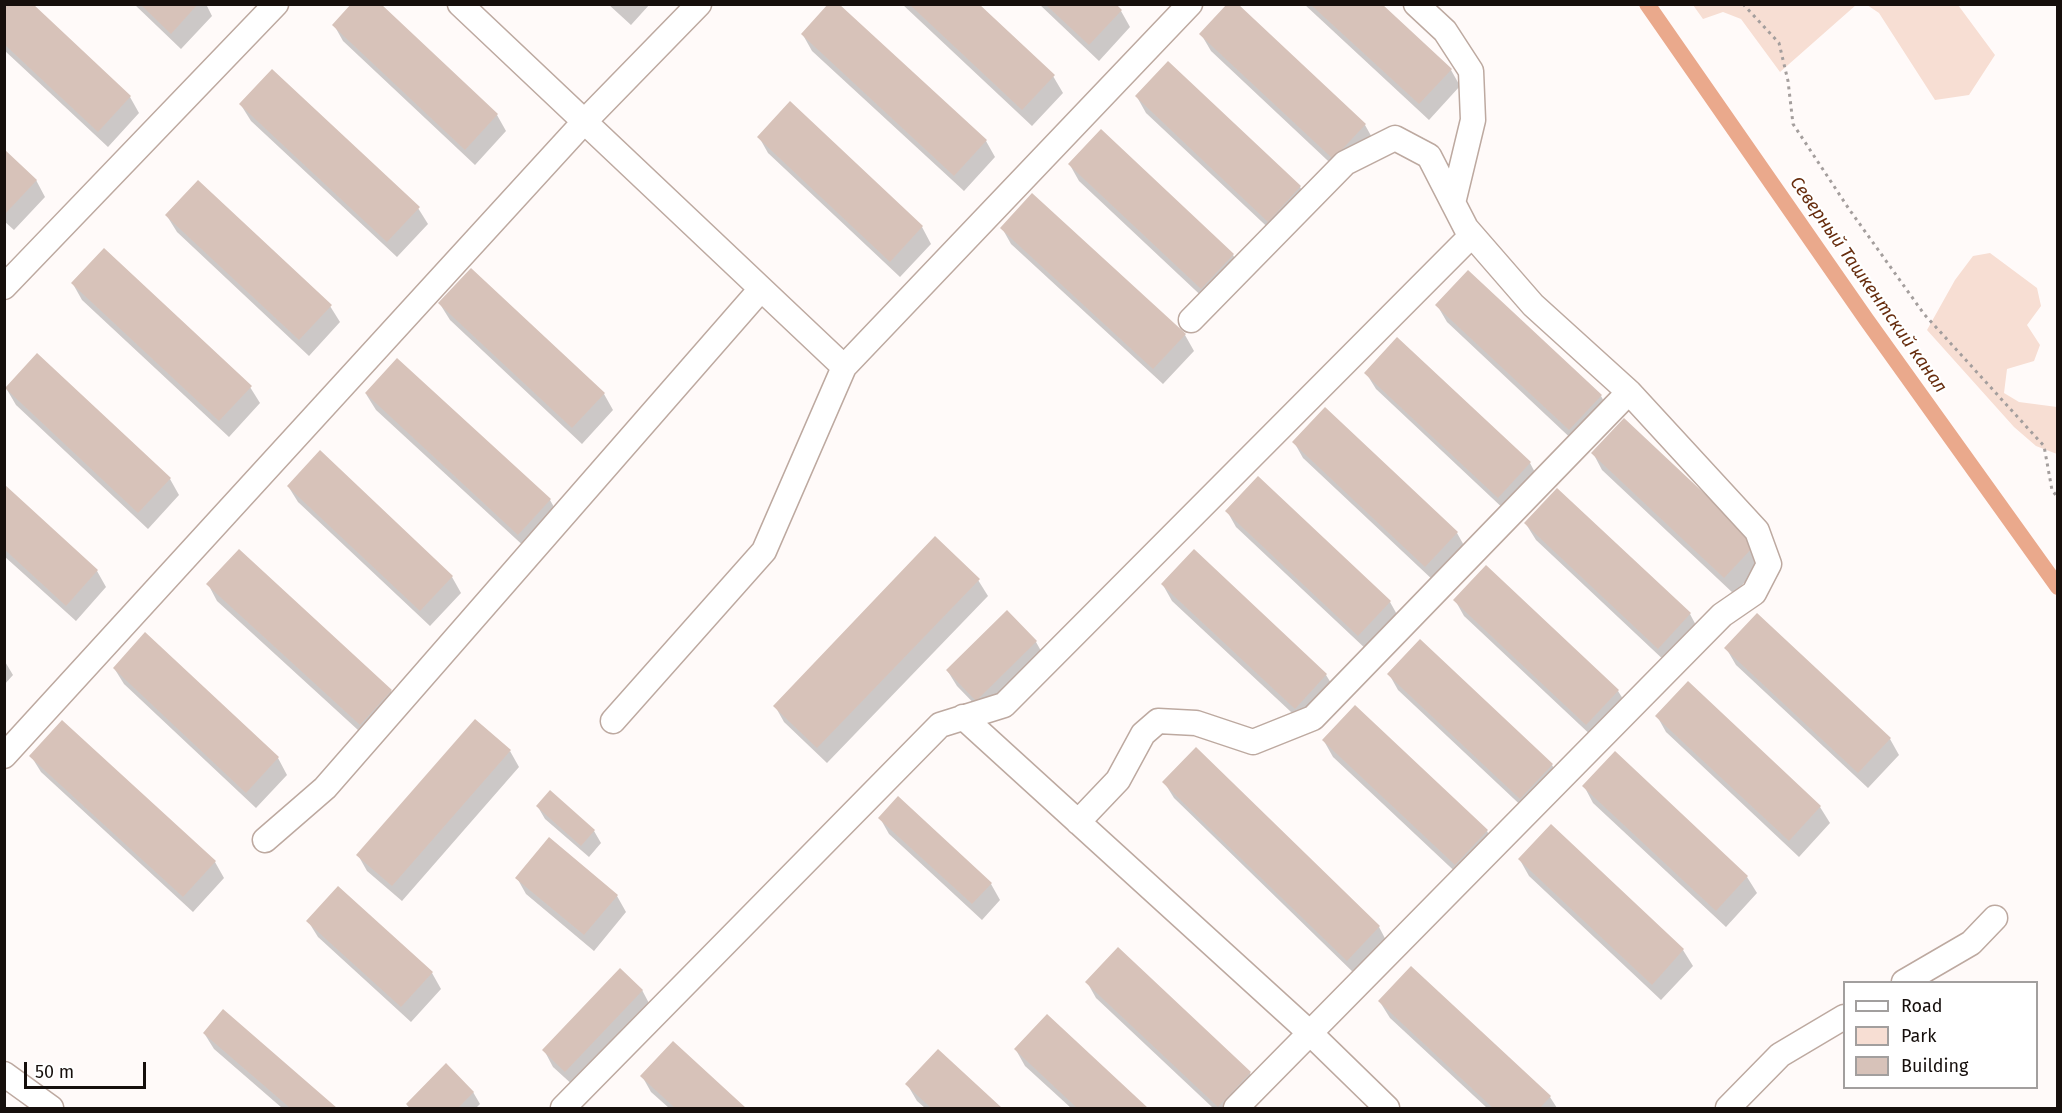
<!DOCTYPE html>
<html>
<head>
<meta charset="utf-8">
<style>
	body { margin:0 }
	#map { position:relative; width:2062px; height:1113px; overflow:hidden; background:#fffaf9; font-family:"Fira Sans",sans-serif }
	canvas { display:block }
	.frame { position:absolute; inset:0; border:6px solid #160f0c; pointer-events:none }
	.legend { position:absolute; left:1843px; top:981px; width:195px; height:108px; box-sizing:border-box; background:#fff; border:2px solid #a29f9e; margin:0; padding:8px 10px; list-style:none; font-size:18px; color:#160f0c }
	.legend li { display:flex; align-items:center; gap:12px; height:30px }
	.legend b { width:30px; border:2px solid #a29f9e }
	.scale { position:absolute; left:24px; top:1062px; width:122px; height:27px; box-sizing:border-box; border:3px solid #160f0c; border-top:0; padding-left:8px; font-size:18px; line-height:21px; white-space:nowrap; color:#160f0c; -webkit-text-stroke:4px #fff; paint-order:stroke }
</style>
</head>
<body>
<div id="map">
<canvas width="2062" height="1113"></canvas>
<div class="frame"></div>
<ul class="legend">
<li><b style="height:8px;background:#fff"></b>Road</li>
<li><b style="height:16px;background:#f7ded3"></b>Park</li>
<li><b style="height:16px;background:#d7c2b9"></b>Building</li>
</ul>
<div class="scale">50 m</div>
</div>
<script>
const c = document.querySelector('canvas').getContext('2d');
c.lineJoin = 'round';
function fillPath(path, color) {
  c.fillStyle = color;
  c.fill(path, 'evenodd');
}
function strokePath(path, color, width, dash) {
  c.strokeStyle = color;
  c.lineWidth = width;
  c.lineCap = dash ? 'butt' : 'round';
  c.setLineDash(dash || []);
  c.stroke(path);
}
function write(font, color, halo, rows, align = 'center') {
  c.font = font + ' "Fira Sans",sans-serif';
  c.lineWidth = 4.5;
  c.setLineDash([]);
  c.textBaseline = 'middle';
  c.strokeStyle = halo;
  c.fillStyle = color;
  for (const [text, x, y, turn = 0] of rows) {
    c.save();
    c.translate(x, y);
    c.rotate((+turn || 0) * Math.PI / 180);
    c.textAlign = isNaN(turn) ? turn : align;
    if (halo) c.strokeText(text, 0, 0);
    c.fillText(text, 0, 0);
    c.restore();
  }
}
fillPath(new Path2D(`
	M1693 5H1856L1780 72 1741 19 1723 12 1703 19Z
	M1867 5H1958L1995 55 1969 95 1935 100 1879 13Z
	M1990 253 2037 288 2041 306 2027 325 2040 345 2034 361 2007 369 2004 393 2019 402 2057 407V454L2036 446 2014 427 1927 330 1955 280 1973 256Z`), '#f7ded3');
fillPath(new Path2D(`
	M4 4 130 97 139 113 108 147 4 50Z
	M134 4H206L212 16 181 49Z
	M379 4 497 115 506 131 475 165 343 41 334 25Z
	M608 4H650L631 25Z
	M902 4H977L1053 76 1063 93 1032 126Z
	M1039 4H1114L1121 11 1130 27 1099 61Z
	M1304 4H1380L1451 70 1460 86 1429 120Z
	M1201 34 1365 125 1374 141 1343 175 1211 51Z
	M803 35 986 141 995 157 964 191 812 51Z
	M1168 63 1300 187 1309 203 1278 237 1146 113 1137 97Z
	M790 103 922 227 931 244 900 277 768 153 759 137Z
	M241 105 418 208 428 224 397 257 251 121Z
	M1101 131 1233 255 1242 271 1211 305 1079 181 1070 165Z
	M4 151 36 180 45 197 14 230 4 221Z
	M167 216 330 306 340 322 309 356 177 232Z
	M1002 228 1185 335 1194 351 1163 384 1011 244Z
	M73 284 250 387 260 403 229 437 82 300Z
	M440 304 604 394 613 410 582 444 450 320Z
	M1437 305 1601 396 1610 412 1579 446 1447 322Z
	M1366 373 1530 463 1539 480 1508 513 1376 389Z
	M6 388 170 479 179 495 148 529 16 405Z
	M366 394 550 500 559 516 528 550 376 410Z
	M1624 420 1765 560 1734 594 1602 470 1593 453Z
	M1294 442 1457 533 1466 549 1435 582 1303 458Z
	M4 486 97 571 106 587 76 621 4 556Z
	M288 486 452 577 461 593 430 626 298 502Z
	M1227 511 1390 602 1399 618 1368 651 1236 527Z
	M1526 524 1690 614 1699 631 1668 664 1536 540Z
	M1194 551 1326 675 1336 691 1305 725 1172 601 1163 585Z
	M978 580 988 596 827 763 784 722 775 706Z
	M208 584 391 691 400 707 370 741 217 601Z
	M1455 600 1618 691 1628 707 1596 740 1464 616Z
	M1007 612 1036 642 1045 658 986 716 957 686 947 670Z
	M145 635 278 758 287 775 256 808 124 684 114 668Z
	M1726 648 1890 739 1899 755 1868 788 1736 665Z
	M4 660 13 675 4 685Z
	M1389 674 1552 765 1561 781 1530 814 1398 690Z
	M1688 683 1820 807 1830 823 1799 857 1666 732 1657 716Z
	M1355 707 1487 831 1496 848 1465 881 1333 757 1324 741Z
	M1196 749 1379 927 1388 944 1357 976 1174 798 1164 782Z
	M510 751 519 767 402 901 367 871 358 855Z
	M1615 753 1747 877 1757 893 1726 927 1593 803 1584 786Z
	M31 756 215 862 224 878 193 912 41 772Z
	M550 793 594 831 601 843 589 857 545 819 538 807Z
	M880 818 991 884 1000 900 982 920 889 834Z
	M1551 826 1683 950 1693 966 1661 1000 1529 876 1520 860Z
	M517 878 617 896 626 912 594 951 526 894Z
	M308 921 432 973 441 989 411 1022 318 937Z
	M1411 968 1550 1097 1557 1108H1487L1390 1018 1380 1002Z
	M1087 982 1250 1073 1259 1089 1241 1108H1213L1096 998Z
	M642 990 651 1007 575 1087 553 1067 544 1050Z
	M223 1012 335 1108H282L214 1049 204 1033Z
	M1047 1016 1145 1108H1071L1025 1066 1016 1050Z
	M673 1043 743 1108H669L651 1092 642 1076Z
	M938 1051 1000 1108H925L917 1101 907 1084Z
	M473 1092 480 1104 476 1108H410L407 1105Z`), '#0003');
strokePath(new Path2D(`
	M1647 4 1866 319 2058 587`), '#eaa98c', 16);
fillPath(new Path2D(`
	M4 4H33L131 96 98 132 4 44Z
	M140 4H198L171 34Z
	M351 4H381L498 114 465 150 332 25Z
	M828 4H839L987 140 954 176 801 34Z
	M909 4H979L1055 75 1022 110Z
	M1045 4H1116L1122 10 1089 45Z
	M1227 4H1238L1366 124 1333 159 1199 34Z
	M1310 4H1382L1452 69 1419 104Z
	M1168 61 1301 186 1268 222 1135 96Z
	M272 69 420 207 387 242 239 104Z
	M790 101 923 226 890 262 757 137Z
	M1101 129 1234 254 1201 289 1068 164Z
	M4 149 37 180 4 215Z
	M198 180 332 305 299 340 165 215Z
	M1032 193 1186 334 1153 369 1000 228Z
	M104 248 252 386 219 421 71 283Z
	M471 268 605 393 572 428 438 303Z
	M1468 270 1602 395 1569 430 1435 305Z
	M1397 337 1531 462 1498 498 1364 373Z
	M37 353 171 478 138 513 5 388Z
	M397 358 551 499 518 535 365 393Z
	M1325 407 1458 532 1425 567 1292 442Z
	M1624 418 1757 543 1724 578 1591 453Z
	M320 450 453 576 420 611 287 486Z
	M1258 476 1391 601 1358 636 1225 511Z
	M4 484 98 570 66 606 4 549Z
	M1557 488 1691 613 1658 649 1524 523Z
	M935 536 980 579 817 748 773 706Z
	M239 549 392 690 360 725 206 584Z
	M1194 549 1327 674 1295 709 1161 584Z
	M1486 565 1619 690 1586 725 1453 600Z
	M1007 610 1037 641 976 701 946 670Z
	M1757 613 1891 738 1858 773 1724 648Z
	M145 632 279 757 246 793 113 668Z
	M1420 639 1553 764 1520 799 1387 674Z
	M1688 681 1821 806 1789 841 1655 716Z
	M1355 705 1488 830 1455 865 1322 740Z
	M475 719 511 750 392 886 356 855Z
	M62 720 216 861 183 897 29 756Z
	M1196 747 1380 926 1347 961 1162 782Z
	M1615 751 1748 876 1716 911 1582 786Z
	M550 790 595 830 581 846 536 806Z
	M898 796 992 883 972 904 878 818Z
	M1551 824 1684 949 1652 985 1518 859Z
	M549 837 618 895 584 935 515 878Z
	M338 886 433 972 401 1007 306 921Z
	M1118 947 1251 1072 1218 1107 1085 982Z
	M1411 966 1551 1096 1540 1108H1493L1378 1001Z
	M620 968 643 990 565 1072 542 1050Z
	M223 1009 337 1108H290L203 1033Z
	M1047 1014 1148 1108H1077L1014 1049Z
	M673 1041 746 1108H675L640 1076Z
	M938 1049 1002 1108H931L905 1084Z
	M446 1063 474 1092 458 1108H410L406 1104Z`), '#d7c2b9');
const minor = new Path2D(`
	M460 4 844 367
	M1416 4 1445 31 1471 71 1473 120 1453 203
	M4 287 276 4
	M1191 320 1345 163 1395 138 1429 156 1466 228 1533 305 1629 392 1757 531 1769 564 1754 593 1722 615 1236 1108
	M963 717 1310 1033 1387 1108
	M613 721 764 551 844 367 1190 4
	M4 756 584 122 699 4
	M1078 822 1118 780 1143 734 1158 721 1196 723 1253 742 1313 718 1629 392
	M265 840 325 788 761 289
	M1904 982 1971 943 1995 918
	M4 1074 51 1108
	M563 1108 940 725 1004 705 1472 235
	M1728 1108 1780 1055 1844 1017`);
strokePath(minor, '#bda9a0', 27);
strokePath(new Path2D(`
	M1743 4 1779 43 1788 81 1793 124 1849 209 1924 314 2044 446 2052 490 2058 498`), '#a49e9d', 3, [3, 4.5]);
strokePath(minor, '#fff', 24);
write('italic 18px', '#672d0e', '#fff', [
	["Северный Ташкентский канал",1868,285,55]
]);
</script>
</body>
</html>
